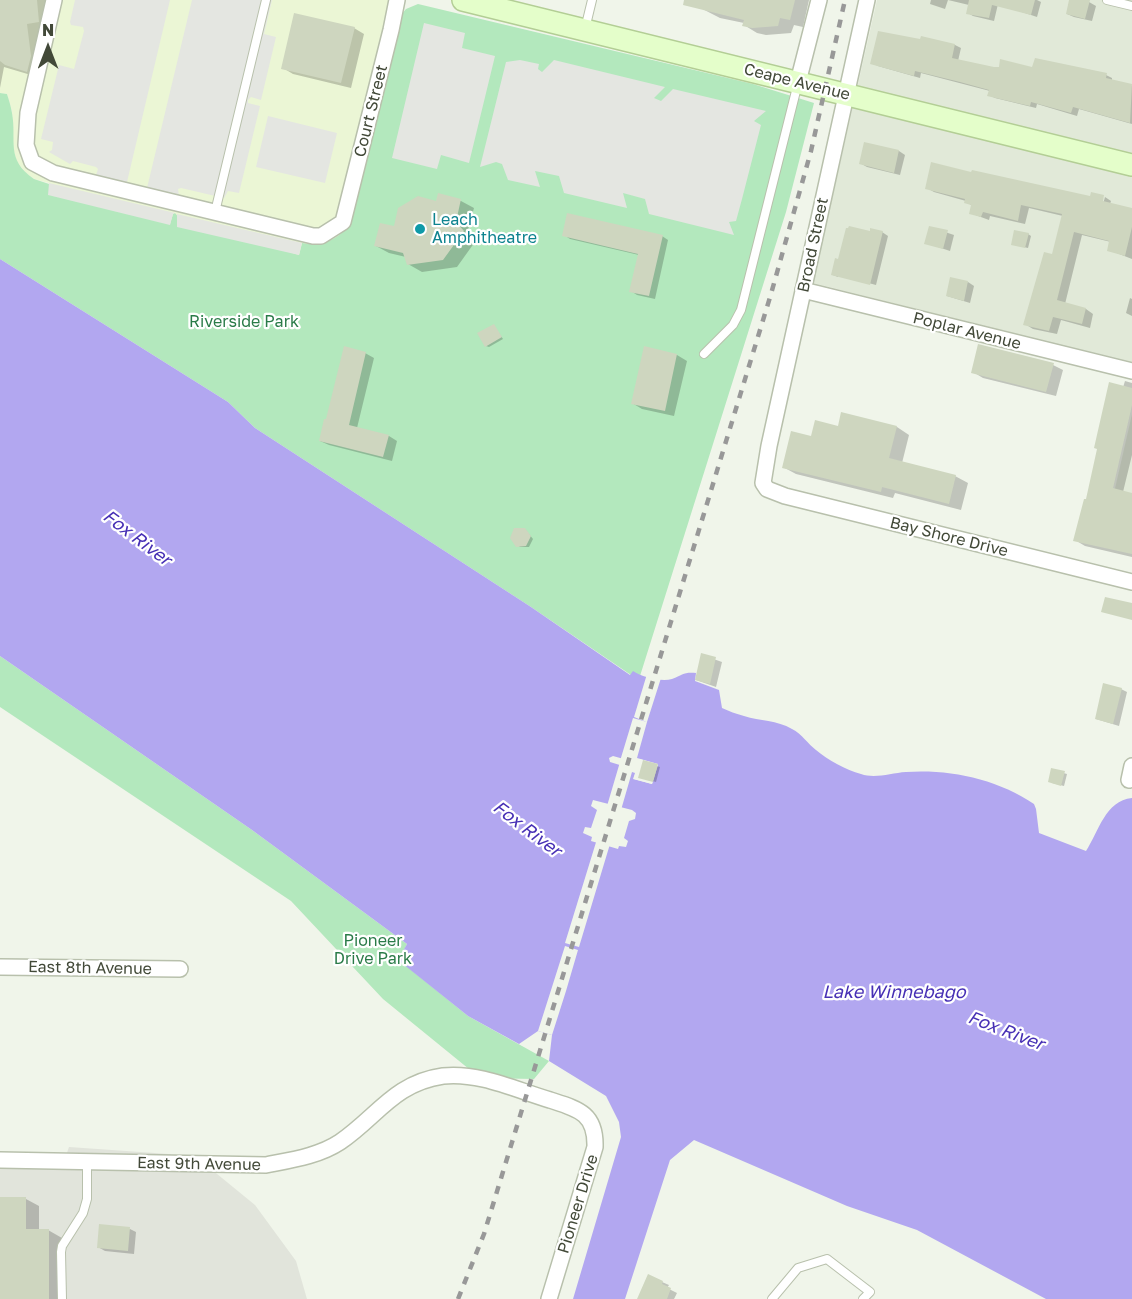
<!DOCTYPE html>
<html>
<head>
<meta charset="utf-8">
<style>
	body { margin:0 }
	#map { position:relative; width:1132px; height:1299px; overflow:hidden; background:#f0f5ea; font-family:"Golos Text",sans-serif }
	canvas { display:block }
	.north { position:absolute; left:18px; top:18px; width:60px; height:60px; -webkit-text-stroke:4px #fff; paint-order:stroke; rotate:0deg; font-size:16px; font-weight:700; line-height:24px; text-align:center; color:#424938 }
	.north::after { content:''; display:block; margin:auto; width:21px; height:27px; background:#424938; clip-path:polygon(50% 0,100% 100%,50% 72%,0 100%) }
</style>
</head>
<body>
<div id="map">
<canvas width="1132" height="1299"></canvas>
<div class="north">N</div>
</div>
<script>
const c = document.querySelector('canvas').getContext('2d');
c.lineJoin = 'round';
function fillPath(path, color) {
  c.fillStyle = color;
  c.fill(path, 'evenodd');
}
function strokePath(path, color, width, dash) {
  c.strokeStyle = color;
  c.lineWidth = width;
  c.lineCap = dash ? 'butt' : 'round';
  c.setLineDash(dash || []);
  c.stroke(path);
}
function write(font, color, halo, rows, align = 'center') {
  c.font = font + ' "Golos Text",sans-serif';
  c.lineWidth = 4.5;
  c.setLineDash([]);
  c.textBaseline = 'middle';
  c.strokeStyle = halo;
  c.fillStyle = color;
  for (const [text, x, y, turn = 0] of rows) {
    c.save();
    c.translate(x, y);
    c.rotate((+turn || 0) * Math.PI / 180);
    c.textAlign = isNaN(turn) ? turn : align;
    if (halo) c.strokeText(text, 0, 0);
    c.fillText(text, 0, 0);
    c.restore();
  }
}
fillPath(new Path2D(`
	M877 0H1132V363L813 283Z
	M1132 414V511L1111 506Z`), '#e1e9d8');
fillPath(new Path2D(`
	M0 0H397L333 264 48 195 49 183 34 179 27 174 17 163 13 149 12 111 7 94 0 93Z`), '#ebf6d5');
fillPath(new Path2D(`
	M69 1147 169 1154 211 1169 255 1205 296 1261 307 1299H0V1166L62 1167Z`), '#e1e4db');
fillPath(new Path2D(`
	M418 4 753 84 814 103 786 212 640 676 631 675 531 607 255 428 228 402 0 259V93L7 94C9 100 11 107 12 113 17 141 5 159 34 179L170 224 173 214 175 213 179 218 299 255 302 243C320 246 333 242 346 229L400 16 406 9Z
	M0 656 252 830 407 944 399 960 468 1016 549 1061 534 1079 480 1078 383 999 291 901 0 707Z`), '#b3e8bd');
fillPath(new Path2D(`
	M75 0H170L127 182 96 175 98 169 96 167 73 161 70 164 49 152 52 150 53 142 41 139 59 65 74 69 84 31 83 27 71 25 70 22Z
	M192 0H272L264 34 276 37 261 100 251 97 248 100V103L260 106 239 193 228 191 224 198 181 188 178 189 179 196 147 188Z
	M424 23 465 33 462 48 495 56 469 163 441 155 437 169 392 158Z
	M520 60 539 64 538 69 542 72 554 60 665 87 654 98 661 101 673 89 766 111 754 121 761 125 742 199 736 221 729 222 734 235 649 214 645 199 623 193 627 208 564 193 559 176 535 171 540 187 508 180 502 164 496 162 480 167 506 62Z
	M268 116 337 133 325 183 256 167Z
	M49 183 175 213 173 214 170 225 48 195Z
	M177 214 302 243 299 255 177 227Z`), '#e4e6e1');
fillPath(new Path2D(`
	M0 259 228 402 255 428 531 607 630 675 633 671C642 677 661 682 672 679 683 675 683 672 696 673L695 681 719 690 722 708C729 711 736 714 744 716 760 721 777 720 792 729 802 734 808 744 816 750 828 760 846 770 861 774 875 779 891 773 906 772 950 769 997 779 1034 804L1036 809 1039 833 1086 851C1099 831 1105 801 1132 798V1299H1046L917 1230 847 1206 694 1140 670 1160 625 1299H573L621 1137 619 1122 606 1096 549 1061 552 1035 538 1031 519 1044 468 1016 398 960 407 944 252 830 0 656ZM613 756 638 763 640 759 658 765 652 784 634 779 636 770 610 762 609 758ZM593 800 632 810 636 813 635 819 629 821 624 838 628 841 626 847 619 846 618 849 591 841 592 837 583 833 585 827 591 828 597 810 591 806Z`), '#b2a7f0');
fillPath(new Path2D(`
	M647 674 661 678 647 722 634 717Z
	M633 718 647 722 637 758 658 764 652 784 633 779 635 773 632 772 621 810 607 806 620 762 638 767 639 770 637 777 650 780 654 766 642 762 638 766 620 761Z
	M597 839 610 844 579 947 565 943Z
	M565 946 578 950 566 991 552 987Z
	M552 987 566 991 552 1035 538 1031Z`), '#f0f5ea');
fillPath(new Path2D(`
	M0 0H61L57 8 41 78 4 67 0 88Z
	M685 0H809L803 27 794 25 791 33 766 35 757 33 744 25V23L720 18Z
	M931 0H990L998 4 994 21 973 16 968 13 969 5 948 0 945 9 930 4Z
	M1015 0H1037L1041 2 1037 17 1013 9Z
	M1071 0 1089 2 1096 6 1092 21 1074 17 1067 14Z
	M354 28 364 34 351 88 293 74 283 68Z
	M922 37 955 45 961 48 958 61 994 68 1034 69 1106 75 1112 78V81L1132 86V124L1079 109 1077 116 1037 104 1036 108 995 98 989 95 990 91 921 73 920 78 878 66 872 63 921 41Z
	M865 143 899 151 905 155 900 175 867 167 860 163Z
	M927 188 1091 197 1102 196V208L1105 197 1111 201 1110 204 1132 209V259L1109 250 1111 242 1082 235 1065 304 1086 309 1093 314 1090 328 1061 320 1057 334 1033 329 1025 324 1053 256 1063 216 1029 208 1025 224 990 216 989 220 970 213 972 206 966 201 934 192Z
	M439 195 461 201 474 208 468 230 477 239 457 267 422 272 408 264 406 257 389 253 376 246 395 228 437 203Z
	M930 227 954 235 950 251 926 243Z
	M882 232 888 236 876 285 838 275V277L833 275 839 261 871 233Z
	M1028 234 1031 236 1028 248 1015 245Z
	M564 235 662 236 668 240 655 299 637 295 631 291 639 255 570 239Z
	M968 282 974 286 970 303 947 296Z
	M1130 298 1132 299V316L1126 313Z
	M494 326 503 339 489 347 486 346Z
	M645 348 677 355 687 361 674 416 642 409 632 403Z
	M365 353 374 358 357 428 389 436 397 441 392 461 329 445 320 441Z
	M1053 365 1063 370 1056 396 983 378 973 372Z
	M1125 381 1132 383V455L1123 492 1132 494V557L1085 546 1075 540Z
	M897 427 909 435 902 463 955 476 968 483 961 510 895 493 893 498 796 474 783 467 812 437 839 428Z
	M525 529 533 539 529 547H520L517 545Z
	M702 655 722 662 716 687 696 680Z
	M1121 689 1127 692 1119 726 1096 719Z
	M657 766 660 767 656 782 642 778Z
	M1052 770 1067 774 1064 786 1052 783Z
	M0 1199H26L39 1206V1230H48L62 1238V1299H0Z
	M130 1229 136 1232 134 1254 105 1251 98 1247Z
	M662 1282 669 1285 667 1288 677 1293 674 1299H638Z`), '#0003');
fillPath(new Path2D(`
	M0 0H37L39 22 27 24 31 56 27 72 5 65 0 61Z
	M684 0H795L790 20 780 18 778 26 752 28 742 26 744 20 683 5Z
	M969 0H1035L1031 15 992 5 989 18 966 14Z
	M1069 0H1090L1085 19 1066 14Z
	M294 13 355 27 341 83 281 69Z
	M878 31 920 39 921 36 955 44 952 58 994 67H999L1000 59 1032 67 1035 58 1107 73 1106 78 1132 84 1130 123 1073 107 1071 113 1031 102 1030 106 987 96 989 90 960 82 915 71 914 76 870 64Z
	M864 142 899 150 894 173 859 164Z
	M931 162 971 172 972 170 1090 196 1091 192 1104 195 1103 201 1132 208V227L1125 256 1107 251 1109 241 1074 232 1057 300 1086 308 1082 324 1053 317 1049 331 1023 325 1044 252 1052 254 1062 214 1021 205 1018 221 983 212 981 217 969 214 971 205 964 203 965 199 925 189Z
	M438 193 461 199 456 222 464 231 443 260 407 265 403 253 374 246 380 223 394 226 398 208 418 196 436 201Z
	M567 213 663 235 649 296 629 292 638 254 562 236Z
	M849 226 870 231V228L883 231 870 285 831 275 835 258 838 259 846 228H848Z
	M929 226 948 230 943 249 924 244Z
	M1014 230 1029 233 1025 248 1011 245Z
	M950 277 968 281 964 301 946 296Z
	M494 324 502 337 485 347 477 333Z
	M978 344 1054 363 1046 392 971 373Z
	M344 346 366 352 349 425 389 435 383 457 319 441 324 419H326Z
	M644 346 677 354 665 411 631 404Z
	M1109 382 1132 388V405L1113 488 1132 493V554L1073 541 1084 499H1086L1097 449 1094 448Z
	M841 412 897 426 889 458 956 475 949 504 882 487 881 492 782 468 791 431 811 436 815 420 838 426Z
	M514 528H525L531 536 526 546 516 547 510 538Z
	M1105 597 1132 603V620L1101 612Z
	M701 653 716 657 710 684 695 680Z
	M1103 683 1122 688 1113 724 1095 719Z
	M643 760 658 764 653 782 638 778Z
	M1051 768 1065 771 1061 786 1048 782Z
	M0 1197H26V1229H49V1299H0Z
	M99 1224 130 1227 128 1251 97 1248Z
	M648 1274 663 1281 662 1284 671 1288 667 1299H637Z`), '#ced6bf');
const lane = new Path2D(`
	M1107 0 1132 6
	M585 29 592 0
	M215 212 266 0
	M704 354 733 325 741 310 798 83
	M62 1299 61 1252 62 1246 83 1213 87 1199V1162
	M772 1299 798 1268 827 1259 870 1292 863 1299`);
const street = new Path2D(`
	M54 0 28 113 26 145 32 162 53 173 313 236H321L343 222 391 30 397 0
	M867 0 769 446 763 483 767 489 785 496 1132 582
	M798 82 819 0
	M803 290 1132 371
	M1129 780 1132 766
	M0 967 180 969
	M0 1160 266 1165C291 1160 319 1156 340 1142 377 1117 394 1083 443 1076 479 1072 516 1090 550 1100 578 1109 596 1113 595 1147L549 1299`);
const secondary = new Path2D(`
	M463 0 1132 165`);
strokePath(lane, '#b8c0ac', 10);
strokePath(street, '#b8c0ac', 18);
strokePath(secondary, '#b3ce95', 24);
strokePath(lane, '#fff', 8);
strokePath(street, '#fff', 15);
strokePath(secondary, '#e4feca', 21);
strokePath(new Path2D(`
	M458 1299 484 1234 771 294 811 151 845 0`), '#989898', 4.5, [8, 8]);
for (const [x, y, r, color] of [
	[420,229,6,"#0f9aa8"]
]) {
  const dot = new Path2D();
  dot.arc(x, y, r, 0, 2 * Math.PI);
  c.fillStyle = color;
  c.fill(dot);
  strokePath(dot, '#fff', 2);
}
write('16px', '#424938', '#fff', [
	["Ceape Avenue",797,82,14],
	["Court Street",371,111,-76],
	["Broad Street",813,245,-78],
	["Poplar Avenue",967,331,14],
	["Bay Shore Drive",949,537,14],
	["East 8th Avenue",90,968,1],
	["East 9th Avenue",199,1164,1],
	["Pioneer Drive",578,1204,-73]
]);
write('16px', '#0d838f', '#fff', [
	["Leach",432,220],
	["Amphitheatre",432,238]
], 'left');
write('16px', '#2a7b48', '#fff', [
	["Riverside Park",244,322],
	["Pioneer",373,941],
	["Drive Park",373,959]
]);
write('italic 18px', '#4730b5', '#fff', [
	["Fox River",137,538,37],
	["Fox River",527,829,37],
	["Lake Winnebago",894,992],
	["Fox River",1006,1031,21]
]);
</script>
</body>
</html>
